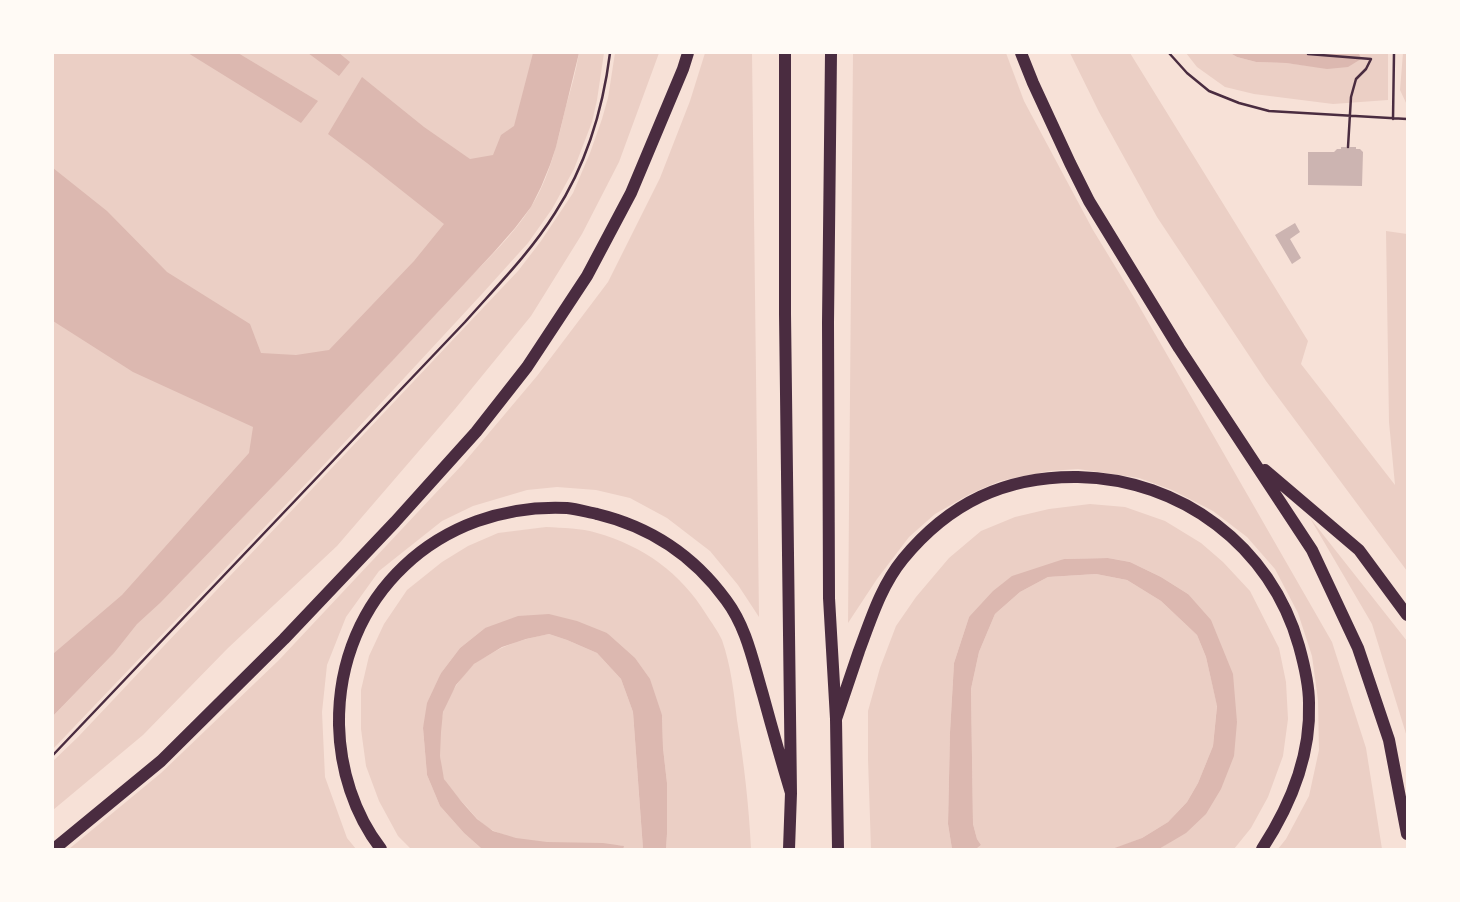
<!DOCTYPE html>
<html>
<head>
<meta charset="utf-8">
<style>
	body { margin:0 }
	#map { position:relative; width:1460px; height:902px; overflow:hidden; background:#f7e1d7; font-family:"Fira Sans Condensed",sans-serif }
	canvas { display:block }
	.frame { position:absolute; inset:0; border:54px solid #fffaf5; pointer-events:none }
</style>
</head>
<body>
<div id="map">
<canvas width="1460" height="902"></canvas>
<div class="frame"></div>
</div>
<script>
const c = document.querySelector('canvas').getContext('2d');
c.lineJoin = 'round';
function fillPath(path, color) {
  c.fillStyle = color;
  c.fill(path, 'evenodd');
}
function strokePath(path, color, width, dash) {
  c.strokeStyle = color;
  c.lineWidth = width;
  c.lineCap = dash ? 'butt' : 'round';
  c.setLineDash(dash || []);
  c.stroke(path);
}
fillPath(new Path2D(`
	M53 53H576L464 283C488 259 513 235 531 207 550 177 558 140 566 106 571 89 576 71 579 53H604L597 100 592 122 574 169 552 209 528 243 481 295 319 470 53 749V716L114 653 53 715ZM447 302 284 475 214 547Z
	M615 53H659L619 162 582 234 531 316 455 409 337 546 228 648 143 735 53 810V761L78 737 447 346 518 271 541 241 573 193 590 153 602 119 608 98Z
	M705 53H752L759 617 738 585 710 551 667 518 630 498 596 490 557 487 527 490 473 506 442 521 379 571 346 617 327 665 322 712 325 777 347 838 356 849H69L161 773 279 660 462 465 537 376 608 282 660 178 690 101Z
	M853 53H1006L1024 101 1093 230 1135 299 1332 642 1366 748 1382 849H1278L1286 839 1309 796 1319 750 1318 700 1312 656 1298 613 1275 569 1247 537 1213 511 1172 490 1139 478 1078 469 1049 471 1000 481 970 494 935 514 909 537 877 579 848 623Z
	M1070 53H1130L1308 341 1301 364 1395 485 1389 422 1386 231 1407 234V571L1266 381 1157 217 1099 112Z
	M1186 53H1230L1237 57 1256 62 1286 63 1327 68 1360 59 1359 53H1388V100L1333 104 1254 94 1225 87 1197 67Z
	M1403 53H1407V105L1400 90Z
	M1090 504 1125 507 1165 521 1201 543 1223 562 1250 591 1279 648 1286 682 1288 719 1283 756 1268 797 1251 828 1234 849H1159L1170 842 1237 722 1188 594 1161 577 1130 562 1108 558 1064 559 969 617 954 663 950 732 948 824 952 849H871L868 759V711L880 668 896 626 916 597 949 558 981 531 1015 517 1049 509Z
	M1310 518 1407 641V737L1372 624Z
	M546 527C563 528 581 528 597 533 643 546 681 573 706 614 711 622 718 631 722 640 731 666 734 693 737 720 744 763 749 806 751 849H666L667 834V783L663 748 662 715 607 633 485 628 460 648 441 673 423 728 427 775 440 806 464 833 482 849H411L398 836 379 801 366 766 361 729V690L369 656 384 624 407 590 442 562 468 546 498 533Z
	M1096 574 1127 580 1161 601 1197 635 1206 657 1217 705 1213 746 1198 783 1187 802 1168 822 1142 838 1117 848 976 849 981 845 977 839 973 824 971 689 979 652 995 614 1020 592 1048 577Z
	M549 634 567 640 597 653 621 679 633 712 643 849H623V846C582 841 533 849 494 831 483 826 474 816 467 807 460 800 448 788 444 779 438 763 439 729 443 713 446 698 463 674 474 664 477 661 482 659 487 656 508 643 524 639 549 634Z`), '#ebcfc5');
fillPath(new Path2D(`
	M188 53H238L318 101 301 123Z
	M308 53H339L350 62 339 76Z
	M533 53H579L556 147 550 165 541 187 531 207 515 228 494 252 394 359 284 475 160 603 137 624 114 653 53 716V654L122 595 249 453 253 427 133 372 53 321V168L107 211 167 272 250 324 261 353 296 355 329 350 414 261 444 224 367 163 328 134 362 77 424 127 470 159 493 155 501 135 514 126Z
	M1230 53H1359L1361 59 1348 67 1327 69 1286 63 1256 62 1237 57Z
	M1108 558 1130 562 1161 577 1188 594 1211 620 1233 674 1237 722 1234 756 1221 789 1206 814 1186 833 1159 849H1112L1142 838 1168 822 1187 802 1198 783 1213 746 1217 706 1206 657 1197 635 1161 601 1127 580 1096 574 1048 577 1020 592 995 614 979 652 971 689 973 824 977 839 981 845 976 849H952L948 824 950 732 954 663 969 617 993 591 1012 576 1064 559Z
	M549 614 577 621 607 633 635 658 650 679 662 715 663 748 667 783V834L666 849H643L633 712 621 679 597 653 567 640 549 634 526 639 502 647 474 664 456 685 443 712 441 732 440 756 444 779 461 801 477 819 493 831 516 838 547 842 603 843 624 846 623 849H482L464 833 440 806 427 775 423 728 427 703 441 673 460 648 485 628 518 616Z`), '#dcb8b0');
fillPath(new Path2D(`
	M1341 147H1356V149H1360L1363 152 1362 186 1308 185V152H1334L1337 149H1341Z
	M1295 223 1300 232 1290 239 1301 258 1292 264 1275 235Z`), '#ccb4b1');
strokePath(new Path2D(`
	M1169 53 1187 73 1209 91 1239 103 1269 111 1407 119
	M1308 53V54L1371 59 1366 69 1356 79 1351 97 1348 147
	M1393 119 1394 53
	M53 755 465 322C496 287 530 253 555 213 586 165 603 109 610 53`), '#4a2c40', 2.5);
strokePath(new Path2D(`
	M785 53V314L791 793 789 849
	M831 53 828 322 829 598 836 719 838 849
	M1021 53 1033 83 1070 163 1089 201 1179 348 1312 550 1358 648 1389 740 1407 834
	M1265 470 1359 550 1407 615
	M836 719C844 696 851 674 859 651 871 619 881 586 903 559 949 503 1005 476 1078 477 1181 479 1271 546 1299 646 1304 664 1309 684 1309 703 1311 755 1290 806 1262 849
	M54 849 161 761 284 639 395 522 476 432 527 367 587 276 631 193 683 69 688 53
	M381 849C354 814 340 769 339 725 337 596 439 502 567 508 577 509 587 512 597 514 651 527 694 556 726 600 747 628 753 662 763 695 772 728 781 760 791 793`), '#4a2c40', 12);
</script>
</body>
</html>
